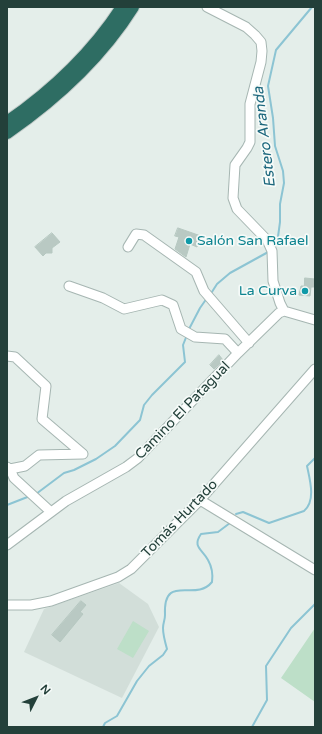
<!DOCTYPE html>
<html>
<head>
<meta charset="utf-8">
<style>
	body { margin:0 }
	#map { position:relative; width:322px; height:734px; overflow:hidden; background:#e4eeea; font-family:"Varela Round",sans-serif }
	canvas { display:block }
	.frame { position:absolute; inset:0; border:8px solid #23403a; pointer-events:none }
	.north { position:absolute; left:16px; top:678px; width:40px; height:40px; -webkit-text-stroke:3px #f5faf8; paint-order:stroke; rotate:48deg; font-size:11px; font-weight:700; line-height:16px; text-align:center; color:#23403a }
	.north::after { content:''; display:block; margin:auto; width:14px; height:18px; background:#23403a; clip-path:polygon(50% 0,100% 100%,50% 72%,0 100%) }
</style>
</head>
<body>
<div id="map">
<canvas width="322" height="734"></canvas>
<div class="frame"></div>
<div class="north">N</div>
</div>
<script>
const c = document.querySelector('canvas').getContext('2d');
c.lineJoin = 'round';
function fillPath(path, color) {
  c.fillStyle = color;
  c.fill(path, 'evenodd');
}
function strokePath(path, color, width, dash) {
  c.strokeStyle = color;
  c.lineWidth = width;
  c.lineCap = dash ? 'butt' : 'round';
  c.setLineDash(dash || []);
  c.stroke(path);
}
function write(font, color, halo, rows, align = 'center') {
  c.font = font + ' "Varela Round",sans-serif';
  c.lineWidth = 3.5;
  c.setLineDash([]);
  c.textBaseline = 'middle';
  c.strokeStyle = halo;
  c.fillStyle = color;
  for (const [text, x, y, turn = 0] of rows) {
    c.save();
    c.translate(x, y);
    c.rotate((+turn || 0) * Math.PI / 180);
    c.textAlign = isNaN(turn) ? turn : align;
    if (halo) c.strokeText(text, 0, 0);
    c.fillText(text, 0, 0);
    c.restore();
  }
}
fillPath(new Path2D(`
	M119 583 148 604 159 627 122 698 24 652 44 609Z`), '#d2ded9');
fillPath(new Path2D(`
	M133 621 149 631 133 658 117 649Z
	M315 628V702L281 678Z`), '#bddfc8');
strokePath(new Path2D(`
	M273 248 277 244 280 222V204L284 183 283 171 275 146 273 118 268 86 276 50 312 7
	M210 295 217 284 230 273 270 251
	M188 331 200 308 207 298
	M36 494 64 473 74 470 96 459 115 446 140 420 144 405 152 395 185 362 183 345 187 335
	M7 505 30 496
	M236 514 243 512 269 523 304 511C316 501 310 480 307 466L315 458
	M103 727 105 723 117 716 137 681 149 666 163 655 167 649C165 642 163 635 163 628 163 623 165 620 165 615 163 572 195 603 212 582 213 575 212 567 208 560 202 549 192 547 201 534L218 532 230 523
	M252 727 267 700 266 666 291 628 315 604`), '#8cc4d3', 2);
const building = new Path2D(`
	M178 228 201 236 197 247 190 244 186 257 175 249 179 237 175 236Z
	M52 233 60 242 52 248V253H46L43 256 35 247Z
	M305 278 315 279 314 287H311L310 296 299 295 301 286H304Z
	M219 355 223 360 214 369 210 365Z
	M81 601 86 605 80 612 83 614 60 642 52 635Z`);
fillPath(building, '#b9c9c3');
strokePath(building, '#b6c8c1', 1);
const minor = new Path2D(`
	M207 7 246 27 255 35 261 42 262 51 261 62 250 104V142L247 148 235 165 233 198 237 209 267 240 272 251 273 281 280 303 284 311
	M128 247 136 234 144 235 196 272 204 291 249 343
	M69 286 103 298 124 309 162 300 173 305 181 329 195 337 225 339 238 353
	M7 356 15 357 46 386 42 419 83 454 39 455 25 466 10 469
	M7 467 10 469 14 478 51 512
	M200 500 315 570
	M7 545 66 501 126 467 138 458 238 353 279 313 284 311 315 320
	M7 605H31L51 601 118 577 131 569 200 500 315 369`);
const highway = new Path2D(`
	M7 122C52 91 92 53 122 7
	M7 133C56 99 101 58 133 7`);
strokePath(minor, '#a6b6b2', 11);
strokePath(highway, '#c1cac8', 14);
strokePath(minor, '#fff', 9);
strokePath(highway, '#2e6d63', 12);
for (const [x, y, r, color] of [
	[189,241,4,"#0f9aa8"],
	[305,291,4,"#0f9aa8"]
]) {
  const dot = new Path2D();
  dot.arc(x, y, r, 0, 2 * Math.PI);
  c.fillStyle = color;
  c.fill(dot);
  strokePath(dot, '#f5faf8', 1.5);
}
write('14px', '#0d838f', '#f5faf8', [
	["Salón San Rafael",197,241],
	["La Curva",297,291,"right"]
], 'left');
write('14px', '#23403a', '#f5faf8', [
	["Camino El Patagual",183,411,-46],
	["Tomás Hurtado",180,519,-46]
]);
write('italic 15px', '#1c677d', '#f5faf8', [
	["Estero Aranda",265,137,-97]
]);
</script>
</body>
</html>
